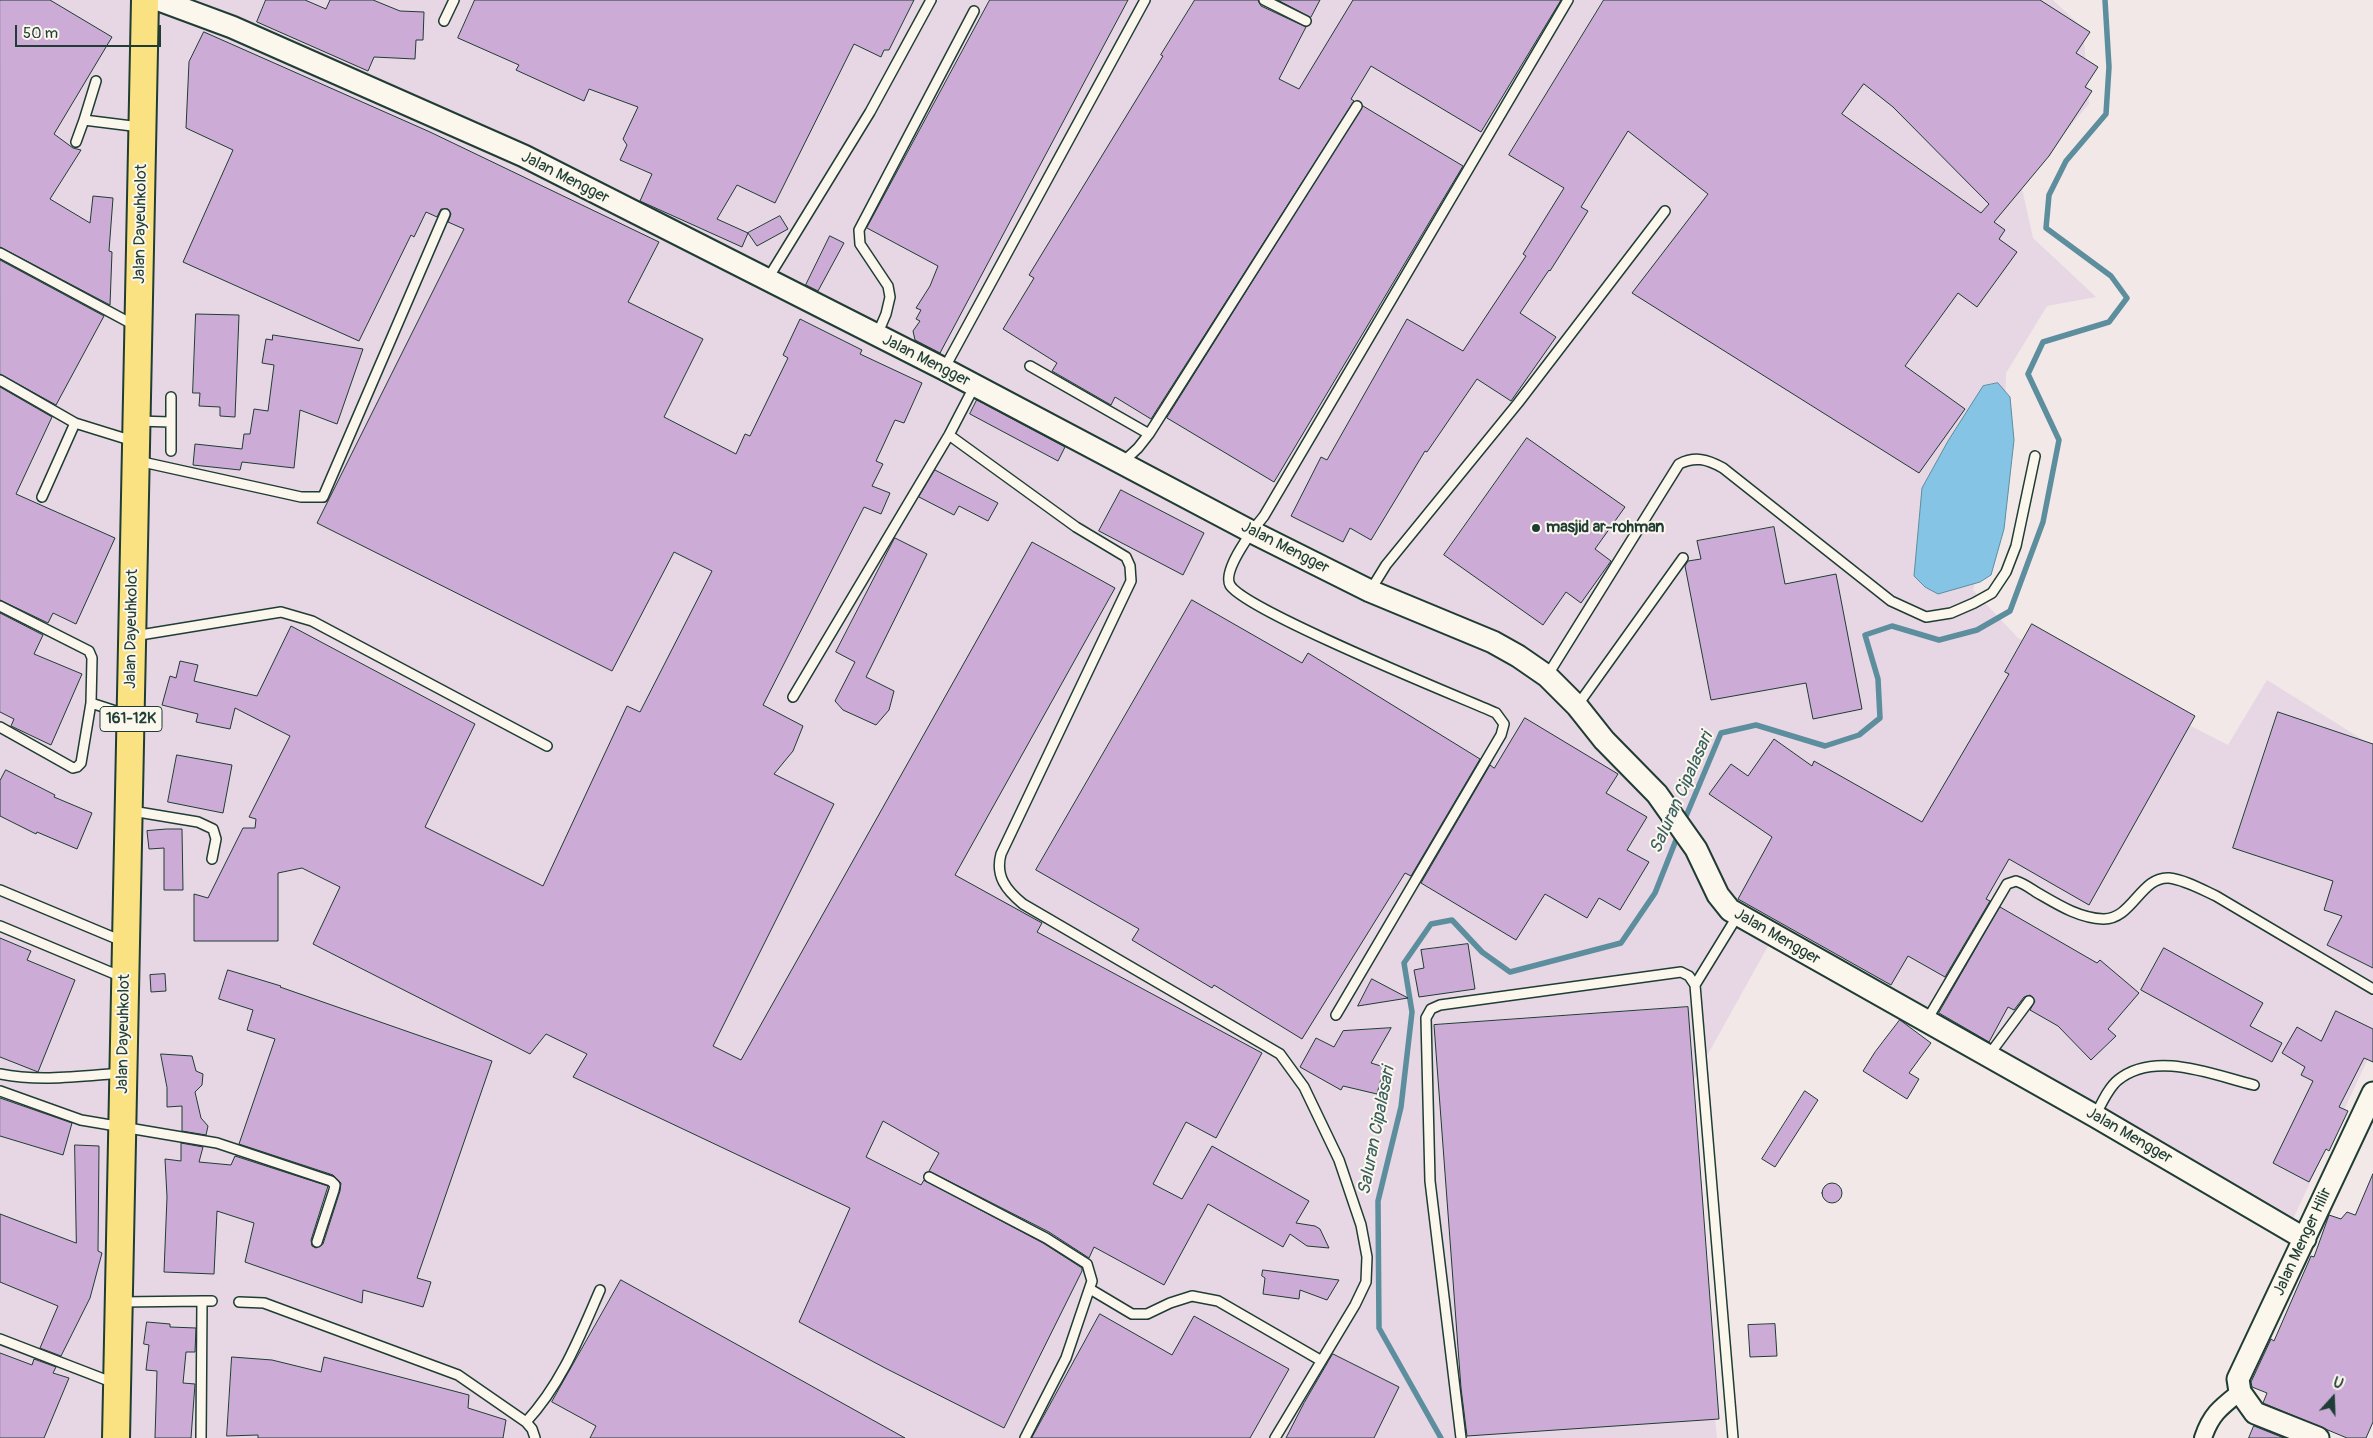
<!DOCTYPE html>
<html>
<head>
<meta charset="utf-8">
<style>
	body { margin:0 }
	#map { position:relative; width:2373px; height:1438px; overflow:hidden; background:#f2e8e8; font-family:Pangolin,sans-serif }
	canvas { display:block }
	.north { position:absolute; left:2308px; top:1373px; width:50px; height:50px; -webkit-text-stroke:4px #fbf7ec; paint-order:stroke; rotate:20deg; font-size:14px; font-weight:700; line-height:20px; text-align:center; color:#1f3d34 }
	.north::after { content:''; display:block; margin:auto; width:18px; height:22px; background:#1f3d34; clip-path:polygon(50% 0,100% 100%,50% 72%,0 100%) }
	.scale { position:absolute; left:15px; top:25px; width:146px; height:22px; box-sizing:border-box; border:2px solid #1f3d34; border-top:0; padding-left:6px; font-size:15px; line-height:18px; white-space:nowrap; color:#1f3d34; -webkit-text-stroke:4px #fbf7ec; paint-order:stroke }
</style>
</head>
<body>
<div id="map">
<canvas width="2373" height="1438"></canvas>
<div class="north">U</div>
<div class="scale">50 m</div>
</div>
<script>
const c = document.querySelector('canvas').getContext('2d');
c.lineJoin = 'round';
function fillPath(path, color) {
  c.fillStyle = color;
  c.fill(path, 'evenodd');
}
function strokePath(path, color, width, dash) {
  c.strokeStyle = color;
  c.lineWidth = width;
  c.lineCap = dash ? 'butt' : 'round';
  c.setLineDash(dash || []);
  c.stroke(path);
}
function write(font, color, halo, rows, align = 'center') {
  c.font = font + ' Pangolin,sans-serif';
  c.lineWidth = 4;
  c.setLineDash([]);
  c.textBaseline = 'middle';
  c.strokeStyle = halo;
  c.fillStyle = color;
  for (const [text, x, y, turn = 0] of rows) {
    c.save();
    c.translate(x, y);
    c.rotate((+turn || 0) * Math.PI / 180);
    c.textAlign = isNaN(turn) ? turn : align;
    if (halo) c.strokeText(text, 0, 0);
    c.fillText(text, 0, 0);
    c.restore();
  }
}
fillPath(new Path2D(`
	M0 0H2053L2083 28 2089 104 2021 184 2033 238 2096 297 2047 306 2006 373 2003 480 1973 590 2018 638 2228 745 2267 680 2373 746V1048L2286 1234 1768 946 1683 1099 1717 1438H0Z`), '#e7d6e3');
const water = new Path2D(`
	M1998 383 2010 397 2014 440 2004 529 1991 575 1980 582 1938 594 1925 587 1914 576 1922 488 1948 441 1983 386Z`);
fillPath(water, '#85c4e5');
strokePath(water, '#5c8e9e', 1);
strokePath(new Path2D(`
	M1684 821 1721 733 1756 725 1825 746 1859 735 1880 718 1878 679 1865 635 1892 626 1939 640 1977 630 2010 611 2043 522 2059 440 2028 374 2043 342 2109 322 2127 298 2111 276 2046 228 2049 195 2066 161 2106 114 2109 67 2105 0
	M1441 1438 1379 1328 1378 1201 1401 1107 1412 1012 1404 963 1431 924 1452 920 1482 952 1510 972 1621 943 1655 893 1678 835`), '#5c8e9e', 5.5);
const building = new Path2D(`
	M0 0H50L112 37 54 134 73 148 81 150 50 199 90 223 93 196 113 198 109 251 112 252 110 305 0 247Z
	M266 0H305L326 9 330 0H373L400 11 424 12 423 40H416L415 59 374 57 368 71 257 22Z
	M475 0H914L889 50H884L881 57 854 44 775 203 737 185 717 219 748 233 742 247 640 201 652 174 620 160 627 145 623 139 638 107 589 89 584 101 516 70 519 65 458 38Z
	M990 0H1128L940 353 915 340 913 331 920 321 916 319 921 310 916 308 930 286 938 266 867 228Z
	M1195 0H1258L1261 6 1306 27 1279 79 1299 89 1353 0H1561L1481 132 1371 66 1351 99 1354 101 1151 419 1115 397 1111 405 1052 371 1057 363 1003 329 1034 278 1029 275 1163 56 1161 55Z
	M1278 0H1320L1311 17Z
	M1604 0H2040L2090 32 2076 53 2098 67 2085 87 2092 91 2049 156 1994 222 2005 230 1999 239 2017 252 1977 307 1958 293 1905 366 1965 409 1919 473 1632 293 1708 194 1628 131 1581 207 1588 211 1550 271 1549 270 1520 313 1556 337 1511 401 1477 379 1427 452 1425 451 1371 540 1350 528 1343 542 1291 516 1321 457 1327 460 1407 319 1463 351 1526 256 1523 254 1564 188 1509 155ZM1864 84 1893 107 1989 204 1981 213 1842 114Z
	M204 32 430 132 659 242 628 302 703 339 664 417 736 454 745 434 750 436 788 358 783 355 800 319 862 350 860 354 922 383 904 423 895 420 876 461 883 464 872 486 890 493 881 514 864 507 763 705 803 726 793 751 774 774 834 804 713 1046 741 1060 1032 542 1115 588 955 875 1042 923 1037 932 1262 1053 1216 1138 1186 1122 1153 1184 1182 1199 1212 1146 1309 1201 1296 1223 1315 1226 1320 1229 1329 1248 1307 1246 1290 1234 1283 1247 1208 1204 1164 1285 1094 1247 1089 1258 1049 1232 929 1171 939 1153 883 1121 866 1157 921 1185 924 1180 1043 1243 1082 1268V1271L1004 1428 885 1368 799 1322 850 1208 573 1077 587 1054 546 1034 530 1054 313 944 340 887 302 868 278 873V941H194V894L208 898 243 828H255L256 819 249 817 290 736 235 708 230 729 196 722 198 714 162 705 170 676 176 678 180 661 198 665 194 681 257 696 291 626 475 724 425 827 543 886 627 706 640 712 712 571 674 552 612 671 317 523 464 229 448 222 451 214 448 209H441L437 217 426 212 414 237 411 235 359 341 183 262 233 150 186 128 189 62Z
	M1363 106 1463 166 1274 482 1167 418Z
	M780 216 788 229 757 246 748 233Z
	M830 236 844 243 818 291 806 285Z
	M0 260 104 316 56 405 0 374Z
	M196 314 239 315 235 417 220 416V407L199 406 200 393H193Z
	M273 335 363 349 337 424 300 410 294 468 242 462 240 470 193 465 195 444 242 449 244 434H250L254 409 268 411 274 365 262 363 266 339 272 340Z
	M0 387 52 417 16 494 115 538 76 624 53 613 48 623 0 600Z
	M977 400 1065 447 1058 461 970 414Z
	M1527 438 1625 507 1595 549 1611 561 1581 603 1566 592 1543 625 1444 555Z
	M935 470 998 503 988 521 959 506 954 515 919 497Z
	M1121 490 1204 533 1183 575 1099 531Z
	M1774 527 1785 584 1836 574 1862 709 1813 719 1806 683 1711 700 1685 566 1688 561 1701 559 1697 541Z
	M895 538 927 554 866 677 894 691 889 710 876 725 843 710 835 701 855 662 836 652Z
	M1192 600 1302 663 1308 653 1480 759 1411 876 1405 873 1302 1039 1214 985 1212 988 1132 940 1139 929 1036 870Z
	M0 613 43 635 34 654 82 674 51 745 11 726 14 719 0 712Z
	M2032 624 2195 716 2089 905 2009 859 1986 899 1990 901 1945 977 1908 956 1891 985 1738 899 1772 837 1709 794 1731 764 1748 776 1774 739 1812 766 1814 761 1922 822 2009 674 2005 672Z
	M2278 712 2373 744V968L2327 945 2342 916 2324 910 2333 881 2233 848Z
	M1525 718 1618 774 1606 793 1647 817 1627 850 1649 862 1620 910 1599 898 1587 918 1545 894 1516 940 1421 883 1490 765 1494 768Z
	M177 755 232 765 223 813 168 802Z
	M6 770 55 795 54 797 92 813 77 849 37 832 36 834 0 816V781Z
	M167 829H182L183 890H164V848L149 849 147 831Z
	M2000 907 2097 963 2100 960 2139 993 2108 1029 2116 1036 2091 1060 2058 1026 2030 1010 2035 1001 2030 995 2024 997 2014 1010 2008 1007 1989 1042 1939 1013Z
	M0 938 31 951 27 960 75 980 38 1072 0 1057Z
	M1468 944 1475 989 1419 997 1414 970 1424 968 1421 950Z
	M2164 948 2263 1003 2250 1026 2282 1043 2272 1062 2141 990Z
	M228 970 281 986 280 987 492 1061 417 1278 431 1282 423 1307 363 1290 362 1303 245 1262 254 1223 217 1211 214 1274 164 1272 167 1197 165 1159 181 1161V1143L203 1147 199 1162 231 1165 235 1156 328 1186 311 1240 312 1246 316 1248 323 1244 340 1191 341 1183 333 1175 239 1144 275 1039 247 1030 253 1010 219 999Z
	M165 974 166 991 151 992 150 975Z
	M1372 979 1408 998 1358 1006Z
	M1688 1007 1719 1419 1467 1436 1461 1388 1434 1025Z
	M2336 1011 2373 1029V1062L2364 1058 2339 1107 2348 1111 2329 1151 2326 1149 2309 1182 2273 1163 2313 1081 2301 1075 2305 1067 2282 1053 2297 1027 2321 1041Z
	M1900 1020 1931 1043 1909 1073 1919 1079 1907 1099 1863 1071 1875 1052Z
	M1391 1028 1371 1063 1384 1067 1377 1094 1343 1086 1341 1090 1300 1067 1316 1038 1334 1047 1343 1031Z
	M161 1054 192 1056 196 1071 203 1074 202 1085 195 1092 201 1118 208 1126 206 1135 182 1131V1106L167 1107V1088Z
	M1805 1091 1818 1100 1775 1167 1762 1159Z
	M0 1098 72 1123 63 1155 0 1136Z
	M75 1145 99 1146 98 1251 102 1253 90 1298 61 1356 40 1348 58 1306 0 1282V1214L76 1243Z
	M2373 1174V1422L2366 1438H2347L2263 1403 2267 1393 2252 1387 2251 1382 2271 1339 2274 1341 2311 1256 2314 1257 2329 1215 2341 1219 2347 1212 2355 1215Z
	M1822 1193a10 10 0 1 1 20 0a10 10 0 1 1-20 0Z
	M1263 1270 1316 1277 1339 1280 1327 1300 1300 1290 1299 1299 1263 1294 1265 1278 1262 1276Z
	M621 1280 905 1438H590L596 1426 552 1402Z
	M1100 1314 1172 1355 1194 1316 1289 1369 1250 1438H1032Z
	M147 1322 170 1324V1327L196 1328 195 1352H186L183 1383 195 1384 191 1438H155L157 1371 146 1370 149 1345 144 1344Z
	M1775 1324 1777 1356 1750 1357 1748 1325Z
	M0 1353 32 1365 34 1359 56 1367 53 1373 69 1378 44 1438H0Z
	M1333 1354 1399 1387 1374 1438H1286L1304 1403Z
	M232 1357 272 1360 321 1372 324 1357 469 1395 468 1408 506 1420 503 1438H258V1435L227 1436Z
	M2254 1426 2284 1438H2249Z`);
fillPath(building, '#ccacd7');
strokePath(building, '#1f3d34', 1);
const service = new Path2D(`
	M1264 0 1306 21
	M444 21 454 0
	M96 81 84 120 140 127
	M76 142 84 120
	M0 253 134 325
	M767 280 870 112 931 0
	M877 335 886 314 890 297 888 286 860 244 859 230 974 11
	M1030 366 1149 434
	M944 369 1145 0
	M0 380 75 423 133 441
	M138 421 170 422
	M949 435 1076 527 1126 557 1130 566 1131 581 1001 854C995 876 1006 890 1023 904L1280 1054 1304 1087 1339 1160 1361 1225 1367 1257 1366 1282 1355 1305 1275 1438
	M171 451V397
	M138 461 301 497H323L445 214
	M1123 462 1138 448 1149 434 1357 106
	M42 497 75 423
	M1370 591 1386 565 1518 403 1665 211
	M0 606 89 651 92 658 91 703
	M134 636 281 612 312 621 547 746
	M1547 676 1679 464C1695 456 1707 459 1723 468L1891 601 1926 617 1951 613 1974 603 1992 593 2006 572 2016 546 2035 456
	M793 697 949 435 975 385
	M1577 706 1683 558
	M0 727 73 768 77 767 81 763 91 703 128 715
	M132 811 198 822 213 829 216 839 212 859
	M0 890 122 941
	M0 926 122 977
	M1336 1015 1501 735 1504 724 1496 713C1457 696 1244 610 1230 585 1222 570 1254 528 1264 516L1568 0
	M1927 1020 2007 884 2016 881C2023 883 2030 888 2036 892 2057 904 2078 918 2103 919 2132 920 2141 876 2169 878 2185 880 2201 889 2216 896L2373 989
	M1989 1055 2029 1001
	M0 1074C40 1082 81 1076 122 1073
	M0 1091 81 1120 217 1143 331 1181 335 1185 334 1190 317 1242
	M2095 1116C2101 1105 2108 1088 2118 1080 2155 1050 2213 1075 2254 1085
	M929 1177 1046 1238 1087 1264 1092 1281 1066 1358 1025 1438
	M1090 1289 1132 1314H1147L1170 1303 1192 1296 1218 1301 1320 1360
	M121 1302 202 1301
	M239 1302 264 1303 458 1375 526 1422 532 1429 535 1438
	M0 1339 114 1383
	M526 1422C562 1383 579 1338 600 1290
	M201 1438 202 1301H212
	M1461 1438 1430 1181 1426 1018 1431 1009 1440 1005 1681 972 1689 976 1695 985
	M1733 1438 1695 985 1738 915`);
const minor = new Path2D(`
	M2203 1438C2211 1414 2221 1407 2240 1392`);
const tertiary = new Path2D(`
	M159 0 232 27 524 156 944 369 1252 532 1370 591 1493 642 1518 656 1547 676 1577 706 1604 740 1657 794 1696 849 1718 895 1730 910 2095 1116 2305 1239
	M2318 1438 2255 1413 2240 1392 2238 1379 2373 1093`);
const primary = new Path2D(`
	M116 1438 145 0`);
strokePath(service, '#1f3d34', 12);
strokePath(minor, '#1f3d34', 20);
strokePath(tertiary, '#1f3d34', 25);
strokePath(primary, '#1f3d34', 30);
strokePath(service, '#fbf7ec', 9);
strokePath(minor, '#fbf7ec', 16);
strokePath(tertiary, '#fbf7ec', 21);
strokePath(primary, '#fae181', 26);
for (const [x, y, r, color] of [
	[1536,528,5,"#1f3d34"]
]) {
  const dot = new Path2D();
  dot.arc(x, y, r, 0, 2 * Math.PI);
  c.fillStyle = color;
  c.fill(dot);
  strokePath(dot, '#fbf7ec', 2);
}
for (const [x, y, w] of [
	[131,719,62]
]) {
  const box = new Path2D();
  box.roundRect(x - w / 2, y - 12.5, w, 25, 4);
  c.fillStyle = '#fbf7ec';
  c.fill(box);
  strokePath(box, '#1f3d34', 1);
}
write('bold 15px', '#1f3d34', null, [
	["161-12K",131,719]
]);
write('16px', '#1f3d34', '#fbf7ec', [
	["Jalan Mengger",565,178,27],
	["Jalan Dayeuhkolot",141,224,-89],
	["Jalan Mengger",926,361,27],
	["Jalan Mengger",1285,548,27],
	["Jalan Dayeuhkolot",132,629,-89],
	["Jalan Mengger",1777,937,30],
	["Jalan Dayeuhkolot",124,1034,-89],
	["Jalan Mengger",2129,1136,30],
	["Jalan Menger Hilir",2303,1242,-65]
]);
write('bold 16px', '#1f3d34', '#fbf7ec', [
	["masjid ar-rohman",1546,528]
], 'left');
write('italic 18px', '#385f60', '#fbf7ec', [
	["Saluran Cipalasari",1682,793,-66],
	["Saluran Cipalasari",1377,1131,-79]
]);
</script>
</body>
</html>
